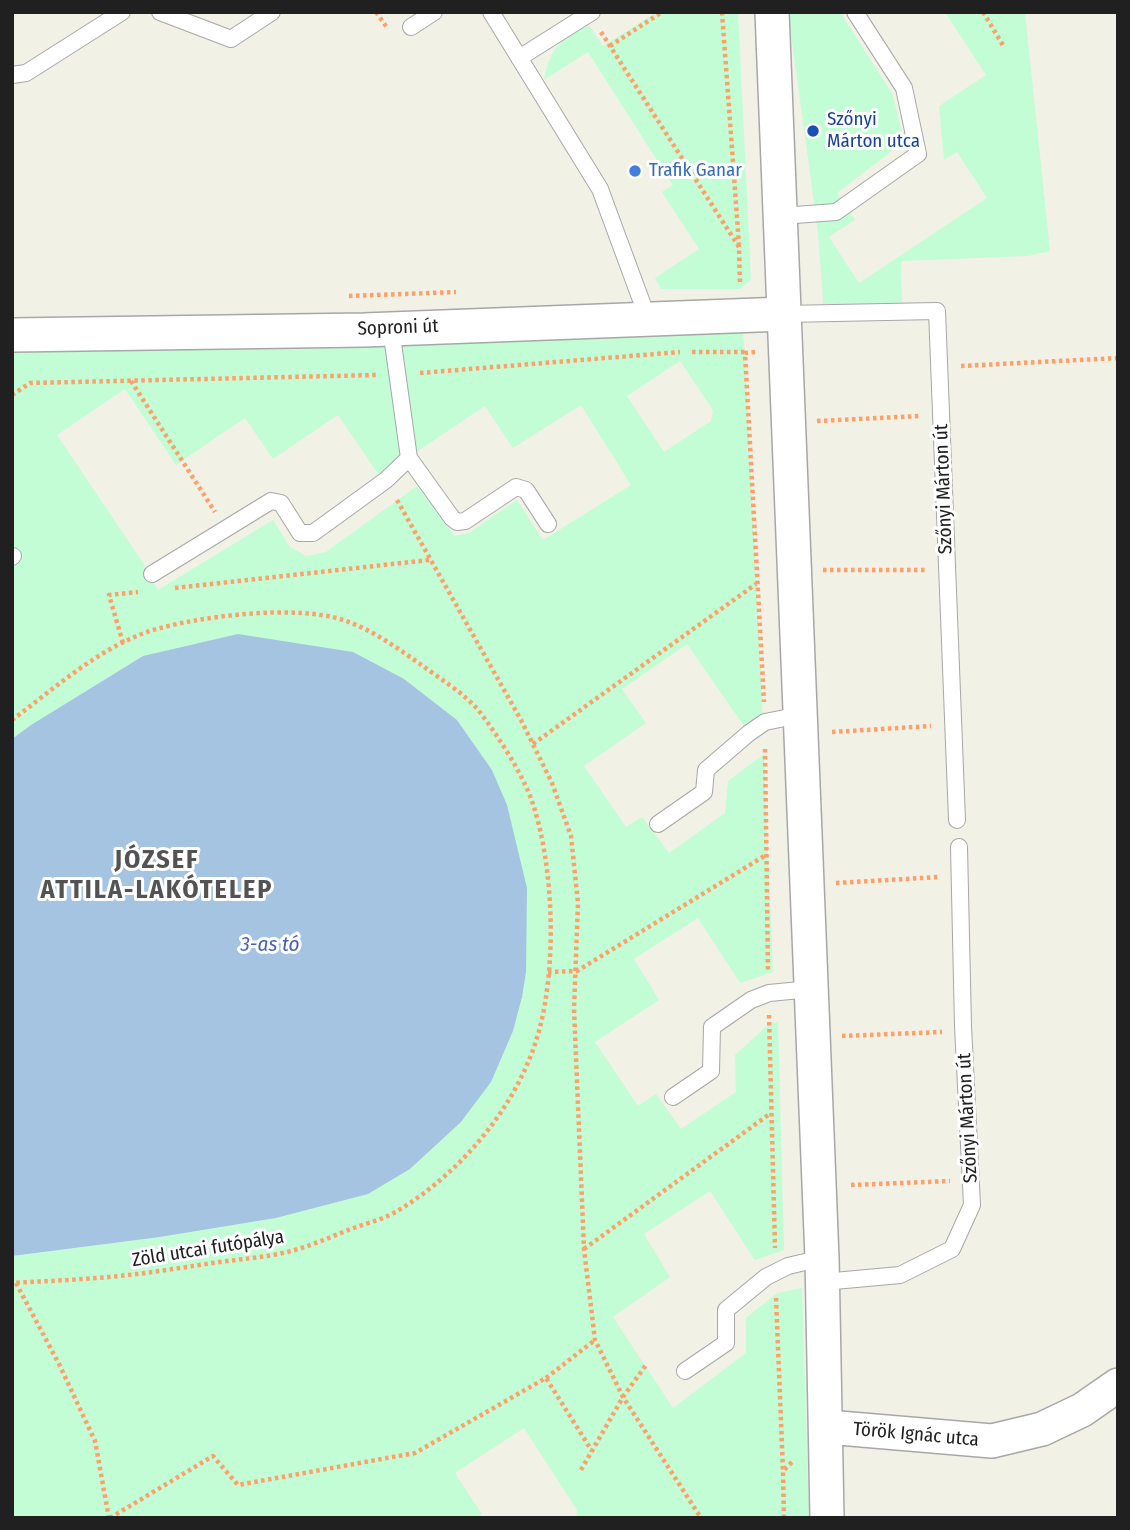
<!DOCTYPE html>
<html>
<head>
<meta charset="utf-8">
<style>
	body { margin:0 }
	#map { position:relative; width:1130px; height:1530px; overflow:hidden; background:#f1f1e6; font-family:"Fira Sans Condensed",sans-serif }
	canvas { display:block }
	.frame { position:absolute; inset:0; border:14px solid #202020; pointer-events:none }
</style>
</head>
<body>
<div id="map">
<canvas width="1130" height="1530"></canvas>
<div class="frame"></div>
</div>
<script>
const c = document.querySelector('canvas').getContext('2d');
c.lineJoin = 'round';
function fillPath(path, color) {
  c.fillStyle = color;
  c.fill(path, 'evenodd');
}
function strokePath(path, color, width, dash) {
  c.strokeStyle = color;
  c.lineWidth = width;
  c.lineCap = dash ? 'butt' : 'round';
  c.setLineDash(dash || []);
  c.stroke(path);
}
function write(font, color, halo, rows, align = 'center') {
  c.font = font + ' "Fira Sans Condensed",sans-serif';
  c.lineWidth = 6;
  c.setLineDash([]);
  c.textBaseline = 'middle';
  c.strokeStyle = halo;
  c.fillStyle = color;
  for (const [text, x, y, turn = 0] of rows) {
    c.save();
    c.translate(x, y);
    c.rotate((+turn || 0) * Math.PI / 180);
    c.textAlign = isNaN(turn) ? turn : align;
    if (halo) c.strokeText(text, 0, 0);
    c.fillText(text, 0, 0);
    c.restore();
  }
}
fillPath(new Path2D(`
	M657 12H738L751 280 740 289H661L655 278 699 249 662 192 673 185 588 52 544 80C551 45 559 43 589 25L603 46Z
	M788 12H840L893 95 904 142 837 193 855 220 829 237 859 283 987 198 957 152 944 160 939 106 986 75 945 12H1025L1050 251 1028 256 901 261 902 312 824 313 818 232Z
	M741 317 745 353 763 722 749 733 687 644 622 689 646 723 584 766 626 827 642 817 669 853 725 813 728 781 764 754 773 972 740 983 698 918 634 959 659 1000 595 1042 638 1106 656 1094 681 1129 736 1092 735 1055 768 1025 778 1022 784 1250 755 1260 710 1191 644 1234 670 1277 613 1317 673 1408 746 1353V1318L777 1293 802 1288 809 1518H576L577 1510 524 1428 455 1473 482 1514 476 1518H12V1256L160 1237 276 1218 368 1194 410 1169 461 1122 491 1081 513 1031 522 997 492 770 457 720 404 679 143 656 31 725 12 739V335ZM680 361 713 410 711 421 664 452 627 396ZM125 389 176 465 245 418 273 459 338 415 379 475 386 480 421 449 485 406 513 448 581 405 631 485 543 540 517 500 469 533 455 536 417 486 326 552 306 556 290 547 273 520 158 590 143 563 57 435Z`), '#c2fdd6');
fillPath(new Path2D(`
	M238 634 353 652 404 679 457 720 492 770 507 805 527 888 526 972 522 997 513 1031 491 1082 461 1122 410 1169 368 1194 276 1218 160 1237 12 1256V739L31 725 143 656Z`), '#a4c4e1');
const lane = new Path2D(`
	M160 12 231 39 272 12
	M491 12 600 189 648 319
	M411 27 434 12
	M519 58 592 12
	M12 75 26 73 122 12
	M781 216 836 212 918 154 904 88 855 12
	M784 314 937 311 957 820
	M409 458 452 518 457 522 465 521 516 487 526 490 548 524
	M12 557 13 556
	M152 574 271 501 281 503 300 533H313L386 480 409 458 391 329
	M658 824 704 792 706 770 749 733 765 722 800 715
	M673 1097 711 1071 712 1027 751 1000 769 993 811 989
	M823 1282 900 1275 952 1249 972 1205 963 1026 959 847
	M685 1371 726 1343V1310L766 1277 788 1266 822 1258`);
const street = new Path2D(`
	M772 12 822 1258 827 1518
	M12 335 364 330 784 314
	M827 1427 992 1441 1042 1429 1082 1410 1118 1385`);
strokePath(lane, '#a7a7a7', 18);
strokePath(street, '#a7a7a7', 36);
strokePath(new Path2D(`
	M376 12 388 29
	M722 12 739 245
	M983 12 1004 47
	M601 32 739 247 740 284
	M610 46 662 12
	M349 296 456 292
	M692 352H745
	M755 352 745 353 764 702
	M961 366 1118 358
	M420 373 680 352
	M131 381 215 512
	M12 395 30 383 376 375
	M817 421 920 416
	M397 500 521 720 552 783 571 836 578 903 574 1009 584 1249 595 1340 623 1397 701 1518
	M823 570H926
	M175 588 429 560
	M123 643 109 595 138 592
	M12 720C55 688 99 648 150 631 198 616 296 604 343 620 371 629 396 647 420 664 439 678 464 693 479 711 498 736 521 771 532 801 554 866 557 965 539 1031 519 1104 463 1171 399 1210 385 1219 367 1223 351 1229 330 1237 309 1247 287 1252 263 1258 238 1259 213 1263 179 1268 144 1274 109 1277 77 1280 45 1281 12 1283
	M832 732 931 726
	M533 744 756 584
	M765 749 768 971
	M836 883 939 877
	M548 972 577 971 766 855
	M769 1015 775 1248
	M842 1036 942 1032
	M851 1185 950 1181
	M584 1249 771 1113
	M16 1283 60 1366 95 1441 109 1518
	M776 1298 783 1471
	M546 1378 595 1340
	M581 1470 623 1397 646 1365
	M110 1518 213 1456 238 1485 415 1453 546 1378 592 1451
	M784 1518 783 1471 794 1460`), '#ff9f6a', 4.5, [3.5, 3.5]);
strokePath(lane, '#fff', 16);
strokePath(street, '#fff', 33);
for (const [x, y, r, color] of [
	[813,131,7,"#1a4fb4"],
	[635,171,7,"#3f7fe0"]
]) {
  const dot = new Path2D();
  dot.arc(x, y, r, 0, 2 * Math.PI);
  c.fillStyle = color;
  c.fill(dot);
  strokePath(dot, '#fff', 2.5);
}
write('19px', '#164399', '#fff', [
	["Szőnyi",827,120],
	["Márton utca",827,142]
], 'left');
write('19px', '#366cbe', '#fff', [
	["Trafik Ganar",649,171]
], 'left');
write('19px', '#202020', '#fff', [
	["Soproni út",398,328,-2],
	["Szőnyi Márton út",944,489,-92],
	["Szőnyi Márton út",968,1118,-93],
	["Zöld utcai futópálya",208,1249,-9],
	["Török Ignác utca",916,1435,5]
]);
write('italic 21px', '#4661b7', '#fff', [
	["3-as tó",270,945]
]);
c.letterSpacing = '2px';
write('bold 26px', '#535353', '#fff', [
	["JÓZSEF",157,861],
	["ATTILA-LAKÓTELEP",157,891]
]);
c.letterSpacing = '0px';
</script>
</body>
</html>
